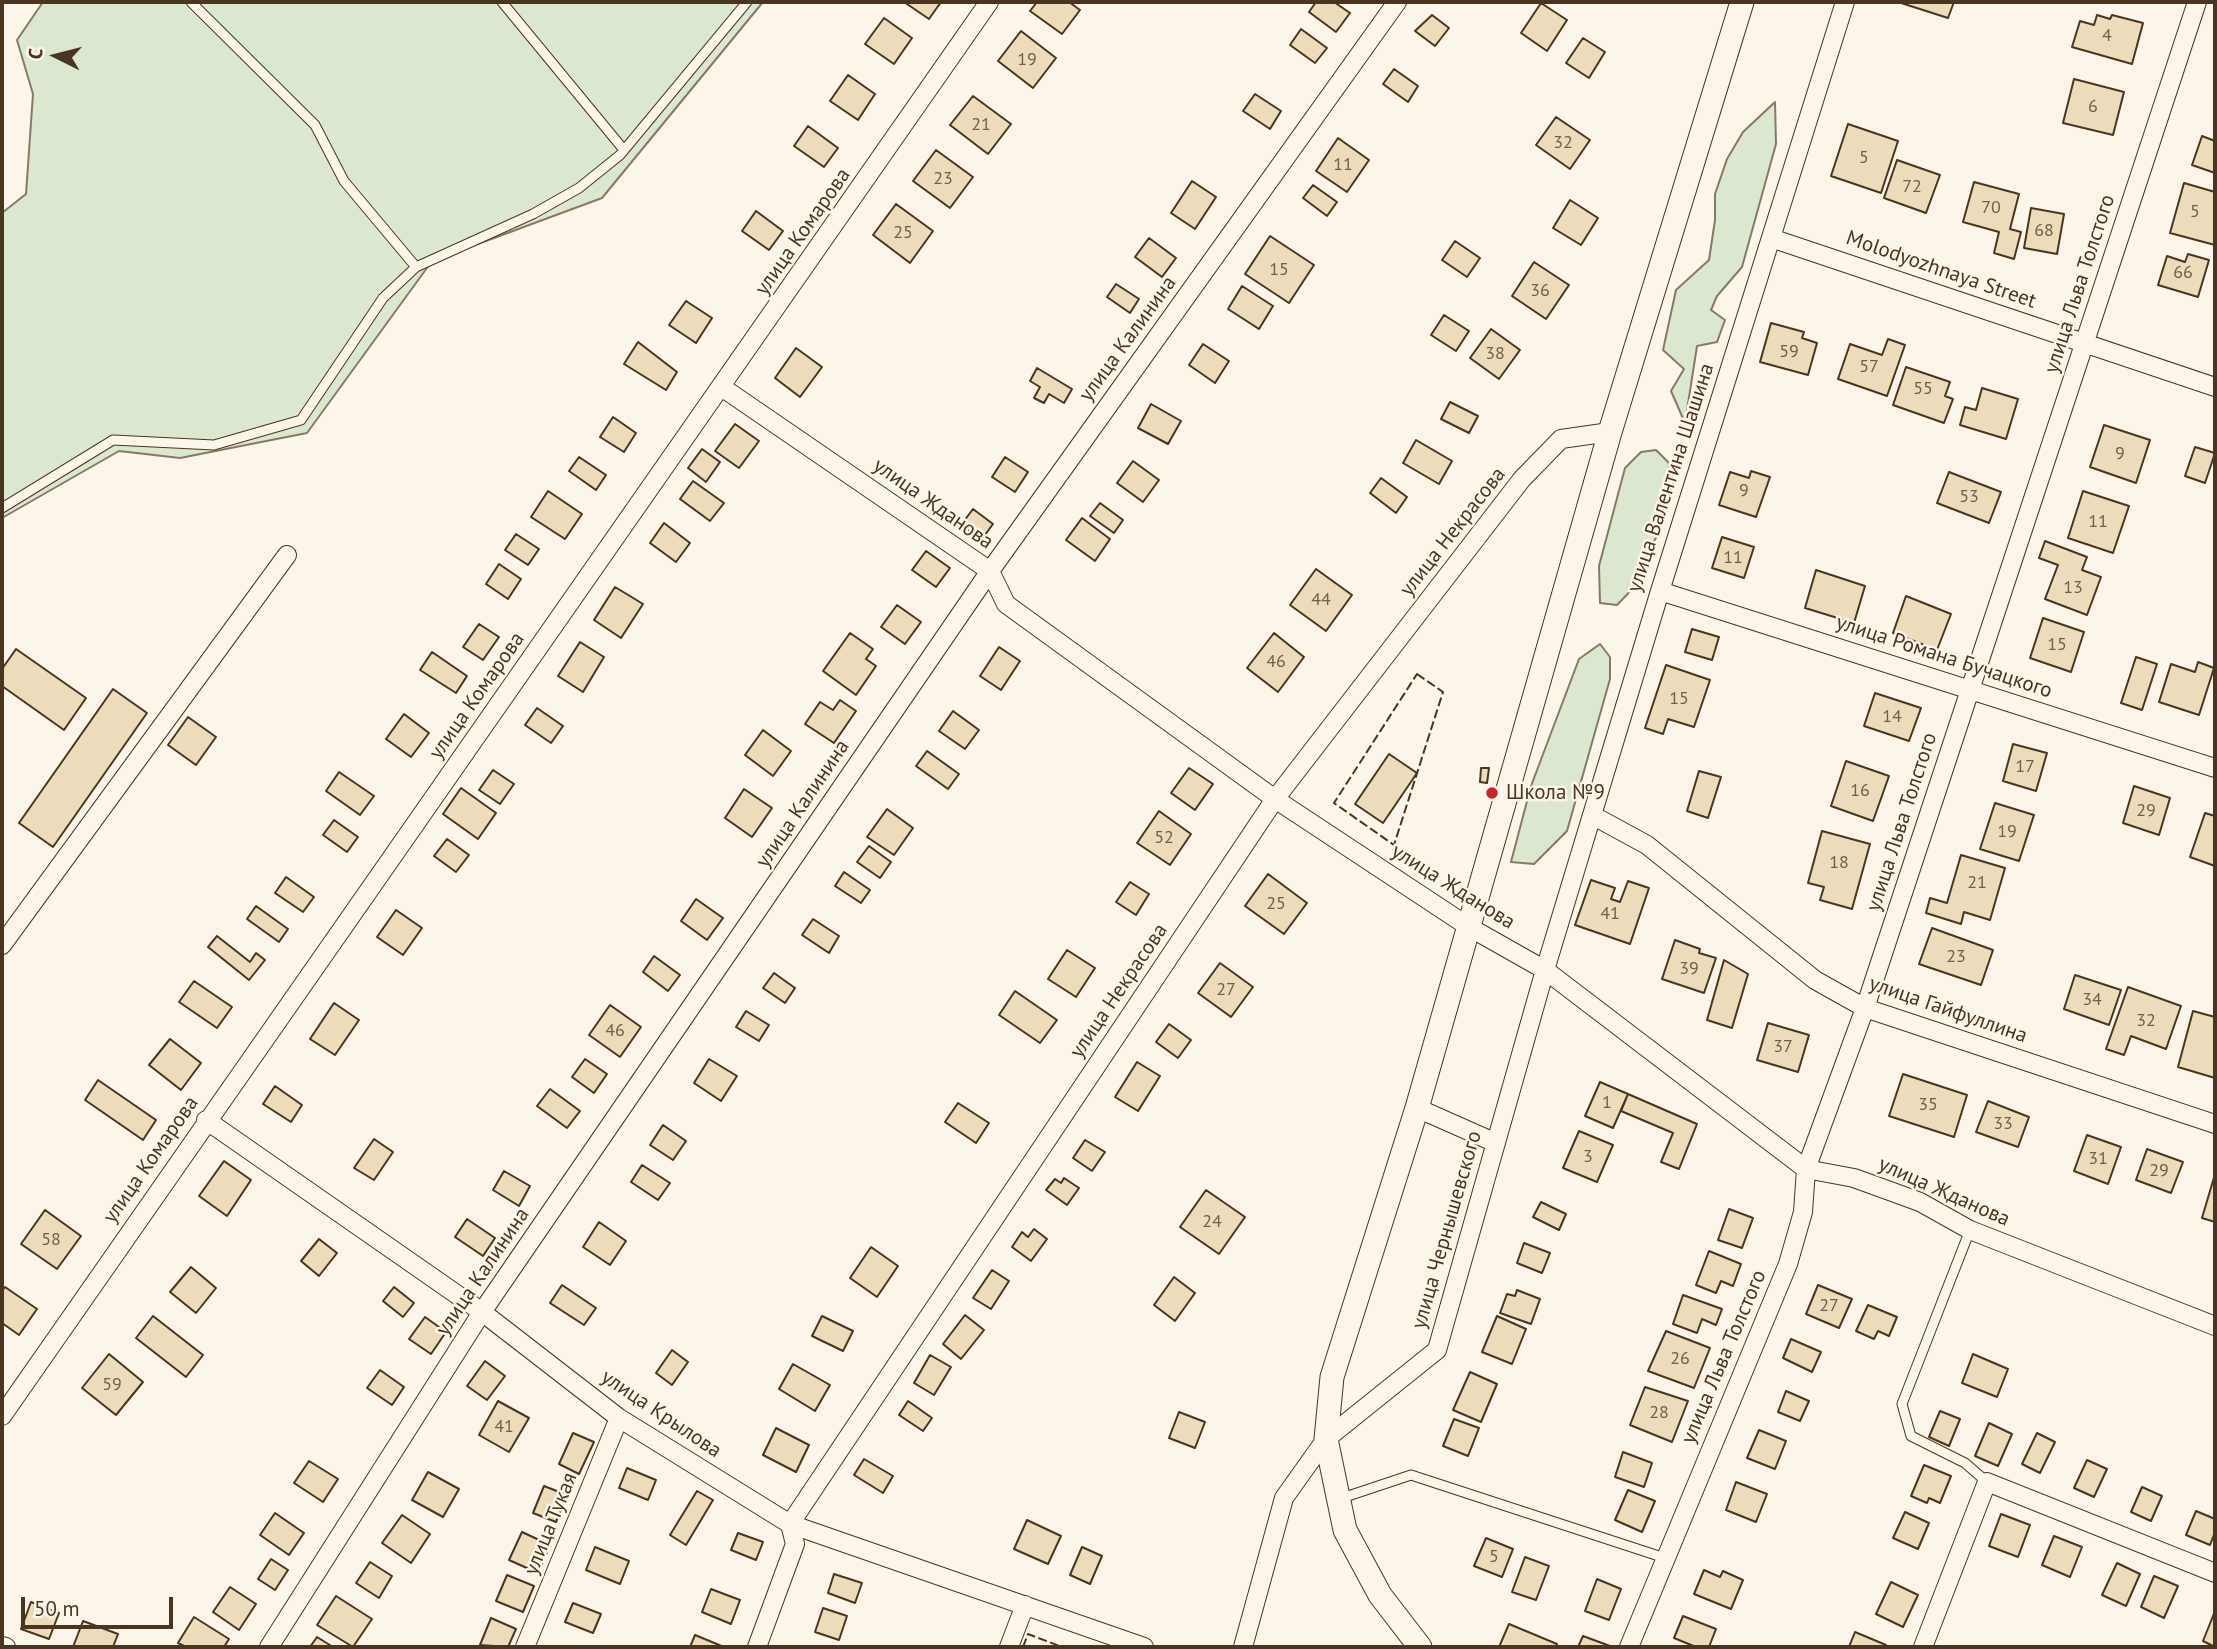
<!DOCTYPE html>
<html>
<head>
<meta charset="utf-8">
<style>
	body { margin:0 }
	#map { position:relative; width:2217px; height:1649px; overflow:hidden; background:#fbf6e9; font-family:"PT Sans",sans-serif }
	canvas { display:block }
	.frame { position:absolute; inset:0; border:4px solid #4a3520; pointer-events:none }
	.north { position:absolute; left:21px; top:21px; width:70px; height:70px; -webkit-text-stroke:5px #fbf6e9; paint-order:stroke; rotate:276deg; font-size:19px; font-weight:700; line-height:28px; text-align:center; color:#4a3520 }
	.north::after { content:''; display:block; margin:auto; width:24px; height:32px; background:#4a3520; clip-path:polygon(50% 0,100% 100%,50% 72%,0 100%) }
	.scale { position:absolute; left:21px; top:1597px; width:152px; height:32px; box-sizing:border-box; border:4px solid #4a3520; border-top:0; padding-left:9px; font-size:21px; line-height:24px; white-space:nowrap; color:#4a3520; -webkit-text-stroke:5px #fbf6e9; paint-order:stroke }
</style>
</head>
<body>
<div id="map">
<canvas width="2217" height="1649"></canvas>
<div class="frame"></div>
<div class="north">С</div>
<div class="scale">50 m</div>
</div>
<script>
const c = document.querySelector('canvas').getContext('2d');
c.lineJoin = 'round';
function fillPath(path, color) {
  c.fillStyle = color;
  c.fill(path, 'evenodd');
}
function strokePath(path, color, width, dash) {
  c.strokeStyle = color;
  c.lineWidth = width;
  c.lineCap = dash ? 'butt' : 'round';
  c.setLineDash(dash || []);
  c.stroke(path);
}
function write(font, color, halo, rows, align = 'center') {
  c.font = font + ' "PT Sans",sans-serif';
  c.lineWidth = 5;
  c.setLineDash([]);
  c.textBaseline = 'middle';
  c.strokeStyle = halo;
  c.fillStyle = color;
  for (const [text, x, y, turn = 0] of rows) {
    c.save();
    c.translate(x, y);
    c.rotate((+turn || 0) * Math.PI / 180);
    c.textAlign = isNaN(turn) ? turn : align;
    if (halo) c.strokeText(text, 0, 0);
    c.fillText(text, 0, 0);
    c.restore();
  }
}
const green = new Path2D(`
	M43 2H763L602 198 432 261 307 433 180 458 119 451 2 518V213L26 194 33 94 17 40Z
	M1775 102 1776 144 1742 267 1717 296 1711 310 1725 320 1717 342 1697 346 1685 423 1671 391 1684 369 1663 350 1676 290 1709 260 1715 220V194L1727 159 1743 132Z
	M1656 450 1668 462 1674 482 1658 535 1642 559 1639 582 1617 605 1600 603 1599 566 1625 468 1641 452Z
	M1600 644 1610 657V679L1567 831 1534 864 1511 862 1531 786 1579 659Z`);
fillPath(green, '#dce7d0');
strokePath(green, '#887966', 2);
const building = new Path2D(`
	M904 2H941L929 19Z
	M1037 2H1069L1080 10 1062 34 1030 11Z
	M1316 2H1334L1350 13 1336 32 1309 12Z
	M1898 2H1954L1948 18Z
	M1541 3 1567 20 1547 51 1521 33Z
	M1432 15 1449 28 1435 46 1415 31Z
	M2097 15 2110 19 2112 15 2143 23 2132 64 2072 47 2080 21 2094 25Z
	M884 18 912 38 894 64 865 44Z
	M1301 29 1327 48 1315 63 1290 45Z
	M1021 31 1056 58 1033 88 998 61Z
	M1583 38 1605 52 1589 78 1566 63Z
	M1394 69 1418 86 1408 102 1383 84Z
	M848 75 875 94 858 120 830 101Z
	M2074 79 2124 92 2113 135 2063 123Z
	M1255 94 1281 111 1270 129 1243 111Z
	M973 96 1011 124 988 154 950 125Z
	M1556 117 1590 140 1570 169 1536 145Z
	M1848 124 1898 141 1881 193 1831 176Z
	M808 126 838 148 824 167 794 146Z
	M2202 136 2215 141V173L2192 165Z
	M1338 138 1369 160 1347 192 1316 171Z
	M936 150 973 177 950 208 913 181Z
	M1897 160 1940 175 1926 213 1884 198Z
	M1192 181 1216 197 1195 229 1171 213Z
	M1974 182 2019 194 2010 229 2021 232 2014 259 1994 253 1999 232 1963 222Z
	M2184 183 2215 192V245L2170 233Z
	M1313 185 1337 202 1327 216 1303 198Z
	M1570 200 1598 218 1581 245 1553 228Z
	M896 204 933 231 910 263 873 235Z
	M2031 208 2064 214 2057 254 2024 248Z
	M756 211 783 231 769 250 742 231Z
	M1270 236 1314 265 1289 303 1245 274Z
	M1149 238 1176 258 1162 277 1135 257Z
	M1455 241 1480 258 1467 277 1442 260Z
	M2188 254 2209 260 2198 297 2158 285 2167 256 2185 262Z
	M1534 262 1569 285 1546 319 1512 296Z
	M1116 284 1139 299 1130 313 1107 297Z
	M1242 286 1273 306 1259 329 1228 309Z
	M686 301 712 318 696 343 669 325Z
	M1444 315 1469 331 1456 351 1431 335Z
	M1771 323 1804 332 1802 338 1817 343 1808 375 1760 362Z
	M1491 329 1520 350 1499 379 1470 358Z
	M1888 339 1905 345 1887 396 1838 379 1850 344 1882 355Z
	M638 342 677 372 666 390 624 364Z
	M1203 344 1229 361 1215 383 1189 365Z
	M796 348 822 367 800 397 775 378Z
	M1906 367 1950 382 1945 396 1953 399 1944 423 1893 405Z
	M1037 368 1072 389 1064 403 1049 394 1044 403 1034 398 1040 387 1030 381Z
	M1982 388 2018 399 2006 439 1960 425 1965 407 1976 410Z
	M1450 402 1478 416 1469 433 1441 419Z
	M1151 404 1181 421 1168 444 1138 428Z
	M613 417 636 433 624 452 600 437Z
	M735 424 759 441 739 468 715 451Z
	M2104 425 2150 440 2136 483 2090 467Z
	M1416 440 1452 461 1439 484 1403 463Z
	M2195 447 2215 453 2205 483 2185 476Z
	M702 449 720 462 706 482 688 468Z
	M579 457 606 475 596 490 569 471Z
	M1005 457 1028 472 1015 492 992 477Z
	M1133 461 1159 480 1143 502 1117 483Z
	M1751 471 1770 477 1756 517 1719 505 1730 472 1749 478Z
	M1949 472 2001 492 1989 523 1937 503Z
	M1381 478 1407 497 1396 513 1370 493Z
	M693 481 724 503 710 521 680 499Z
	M548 491 582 514 565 539 531 517Z
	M2083 491 2129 506 2113 553 2068 538Z
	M1100 503 1123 520 1114 533 1090 516Z
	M973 509 993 524 982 539 961 525Z
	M1082 518 1110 539 1095 561 1066 540Z
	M664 523 690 543 676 562 650 543Z
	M516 534 539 549 528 565 505 550Z
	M1722 537 1754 547 1744 578 1712 568Z
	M2045 541 2087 557 2082 570 2101 577 2087 615 2045 599 2058 565 2039 558Z
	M926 551 950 568 936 587 912 570Z
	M499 564 521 579 508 599 486 584Z
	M1316 569 1352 595 1326 631 1290 605Z
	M1816 570 1865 586 1854 623 1805 608Z
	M615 587 643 604 621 638 594 620Z
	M1906 596 1951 614 1937 650 1893 633Z
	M897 605 921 622 905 644 881 627Z
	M2043 618 2084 632 2071 672 2030 658Z
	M479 624 499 637 483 660 463 647Z
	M1692 629 1719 637 1712 660 1685 652Z
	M850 633 873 649 866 659 876 666 856 695 823 671Z
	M1274 633 1304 657 1278 692 1247 668Z
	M580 642 604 657 583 692 558 676Z
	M999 647 1020 661 1001 690 980 676Z
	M16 649 86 698 64 730 2 686V669Z
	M432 652 467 676 456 693 420 670Z
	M2136 657 2157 664 2142 710 2121 703Z
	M2198 662 2214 668 2199 715 2159 702 2171 664 2195 672Z
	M1666 665 1710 680 1694 727 1668 719 1663 734 1645 728Z
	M113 689 147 713 53 847 19 823Z
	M1875 693 1921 708 1909 741 1864 726Z
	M840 700 856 711 834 743 805 724 820 702 833 710Z
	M537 708 563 726 551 743 525 725Z
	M953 711 979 730 965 749 939 731Z
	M404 714 429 733 411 757 386 739Z
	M188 717 216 737 196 765 168 745Z
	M763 730 791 751 773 776 745 755Z
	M2013 744 2047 753 2036 791 2003 781Z
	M927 751 959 774 948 789 916 766Z
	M1389 754 1417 773 1383 823 1355 804Z
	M1846 761 1889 776 1873 821 1831 806Z
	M1189 768 1213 784 1195 810 1171 793Z
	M1481 768H1489L1487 783 1480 782Z
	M493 770 514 784 500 804 479 790Z
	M1699 771 1721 777 1708 818 1687 811Z
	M339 772 374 796 360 815 326 791Z
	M2134 786 2170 798 2159 835 2123 823Z
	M461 788 496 813 478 839 443 814Z
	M744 789 772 808 752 837 725 818Z
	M1995 803 2034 815 2019 861 1980 849Z
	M887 809 913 828 894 855 867 837Z
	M1159 811 1191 834 1170 865 1137 843Z
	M2205 813 2215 816V866L2190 857Z
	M334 820 358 837 347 852 323 835Z
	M1822 831 1870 844 1852 909 1820 900 1824 887 1808 883Z
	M447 839 469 855 456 872 434 856Z
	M869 846 891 862 880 878 857 862Z
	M1961 855 2005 868 1990 920 1964 912 1961 924 1926 913 1930 898 1947 903Z
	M844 872 870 890 861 903 835 886Z
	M1268 874 1307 903 1284 934 1245 906Z
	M286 877 314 897 303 912 275 893Z
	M1591 880 1615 888 1611 899 1620 902 1628 881 1649 888 1630 944 1575 925Z
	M1130 882 1149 894 1136 915 1116 902Z
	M696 899 723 918 707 940 681 921Z
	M256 906 288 929 279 942 247 919Z
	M396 910 422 928 403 955 377 937Z
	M813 919 839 936 829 953 802 935Z
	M1932 928 1993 950 1981 985 1919 964Z
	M217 936 250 962 256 953 265 960 249 980 208 947Z
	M1675 940 1700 949 1699 953 1716 958 1704 993 1662 979Z
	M1067 950 1095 968 1076 997 1048 979Z
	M654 956 680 975 668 991 643 972Z
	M1724 960 1748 974 1732 1028 1707 1020Z
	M1220 963 1253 987 1231 1017 1198 993Z
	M774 973 795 988 785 1003 763 988Z
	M2075 975 2121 990 2109 1025 2064 1009Z
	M194 981 232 1007 217 1028 179 1002Z
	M2128 987 2181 1006 2166 1049 2131 1036 2124 1055 2106 1049Z
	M1015 991 1057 1020 1040 1043 999 1015Z
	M334 1003 359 1020 335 1055 310 1039Z
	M610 1005 641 1027 620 1057 589 1035Z
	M746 1011 769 1025 759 1041 736 1027Z
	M2193 1011 2215 1017V1078L2178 1067Z
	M1768 1023 1809 1035 1798 1072 1757 1060Z
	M1169 1024 1191 1040 1178 1058 1156 1042Z
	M170 1039 201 1063 181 1090 149 1065Z
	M585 1059 607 1074 594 1093 572 1077Z
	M709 1059 737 1076 721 1101 694 1083Z
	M1137 1062 1160 1076 1138 1111 1115 1097Z
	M1903 1074 1967 1095 1954 1137 1889 1116Z
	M98 1080 156 1120 143 1140 85 1100Z
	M1600 1082 1628 1094 1613 1128 1585 1116Z
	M275 1086 302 1105 291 1122 263 1104Z
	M550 1089 580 1111 567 1128 537 1106Z
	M1628 1094 1697 1124 1679 1169 1661 1162 1673 1133 1621 1111Z
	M1988 1101 2029 1117 2018 1147 1976 1132Z
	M958 1103 989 1123 976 1143 945 1122Z
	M663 1125 686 1141 673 1160 650 1145Z
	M1579 1131 1613 1145 1597 1182 1563 1168Z
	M2087 1135 2121 1147 2108 1184 2074 1171Z
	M374 1139 393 1152 374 1180 354 1168Z
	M1085 1140 1105 1152 1092 1171 1073 1158Z
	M2147 1149 2183 1162 2171 1193 2136 1180Z
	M224 1161 251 1180 227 1216 199 1196Z
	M642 1165 670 1183 658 1200 631 1182Z
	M504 1171 530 1186 519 1206 493 1190Z
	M2215 1174V1222L2202 1218Z
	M1064 1178 1079 1188 1067 1205 1046 1190 1055 1179 1061 1183Z
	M1206 1190 1245 1217 1219 1254 1180 1227Z
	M1541 1202 1566 1214 1559 1230 1533 1217Z
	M1729 1209 1753 1218 1742 1248 1718 1240Z
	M45 1210 81 1236 57 1269 21 1244Z
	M467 1219 495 1238 483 1256 455 1237Z
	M599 1222 626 1241 610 1265 583 1247Z
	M1034 1229 1047 1239 1031 1261 1012 1247 1022 1232 1028 1237Z
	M319 1239 337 1253 319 1276 301 1261Z
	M1524 1243 1550 1253 1542 1273 1517 1263Z
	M871 1247 898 1266 877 1297 850 1278Z
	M1709 1251 1741 1264 1733 1286 1721 1281 1716 1293 1696 1285Z
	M191 1267 216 1288 196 1313 170 1292Z
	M992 1270 1009 1281 991 1309 973 1298Z
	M1174 1277 1195 1293 1175 1321 1154 1305Z
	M562 1285 596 1308 584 1325 550 1303Z
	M1818 1285 1852 1299 1839 1328 1806 1314Z
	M5 1287 37 1309 19 1335 2 1323V1291Z
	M394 1287 414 1303 403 1317 383 1301Z
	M1517 1290 1540 1299 1531 1324 1500 1313 1507 1294 1515 1296Z
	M1683 1295 1722 1309 1716 1325 1702 1319 1697 1333 1673 1324Z
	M1868 1305 1897 1317 1889 1336 1878 1331 1874 1339 1856 1331Z
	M965 1315 984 1330 961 1359 943 1344Z
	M153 1316 203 1355 186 1377 136 1338Z
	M822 1316 853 1331 843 1351 812 1336Z
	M1497 1316 1526 1329 1512 1364 1482 1352Z
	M425 1317 446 1332 431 1354 409 1339Z
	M1666 1331 1710 1348 1694 1388 1648 1371Z
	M1791 1339 1821 1352 1812 1372 1783 1358Z
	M672 1350 688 1362 672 1385 656 1373Z
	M109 1354 143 1382 116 1415 82 1388Z
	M1973 1354 2008 1369 1997 1397 1962 1383Z
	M930 1355 951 1367 934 1395 914 1383Z
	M485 1361 505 1376 487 1400 467 1386Z
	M793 1364 830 1385 815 1411 779 1389Z
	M380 1370 404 1387 392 1405 367 1388Z
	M1470 1372 1497 1384 1481 1422 1453 1410Z
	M1645 1387 1688 1401 1672 1442 1630 1425Z
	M1786 1391 1809 1401 1800 1421 1778 1412Z
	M498 1401 529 1418 509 1452 479 1435Z
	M908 1401 932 1418 923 1431 899 1415Z
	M1940 1411 1960 1419 1949 1446 1929 1437Z
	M1179 1412 1205 1422 1195 1448 1169 1438Z
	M1454 1419 1479 1428 1468 1456 1443 1446Z
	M1989 1423 2012 1434 1998 1466 1975 1456Z
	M776 1428 809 1445 796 1472 763 1455Z
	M1759 1430 1786 1441 1775 1469 1747 1458Z
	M573 1433 594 1442 579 1474 559 1464Z
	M2037 1433 2055 1442 2040 1473 2022 1464Z
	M1623 1452 1652 1463 1644 1487 1615 1477Z
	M864 1459 893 1476 883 1493 854 1475Z
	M2087 1460 2107 1469 2094 1497 2074 1488Z
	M309 1461 338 1479 323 1502 294 1483Z
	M1924 1465 1951 1476 1940 1503 1929 1498 1927 1503 1911 1496Z
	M627 1468 656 1480 648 1500 619 1488Z
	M428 1472 459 1489 443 1517 412 1500Z
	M1736 1482 1767 1494 1756 1522 1726 1510Z
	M544 1486 567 1495 556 1522 533 1513Z
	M2142 1487 2162 1496 2151 1521 2131 1512Z
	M1628 1490 1655 1501 1642 1532 1615 1520Z
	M697 1491 713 1500 686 1545 670 1535Z
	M2196 1511 2215 1519V1532L2210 1545 2186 1535Z
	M1905 1512 1929 1523 1918 1549 1893 1538Z
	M275 1513 304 1533 289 1555 260 1535Z
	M2001 1514 2030 1525 2018 1557 1989 1546Z
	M402 1515 430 1534 411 1563 382 1543Z
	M1027 1520 1061 1536 1048 1564 1014 1549Z
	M522 1532 550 1545 538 1573 509 1560Z
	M738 1533 763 1542 756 1560 731 1550Z
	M2054 1536 2082 1547 2070 1577 2042 1565Z
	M1486 1538 1513 1549 1502 1577 1474 1566Z
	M595 1547 629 1561 620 1584 586 1570Z
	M1082 1547 1102 1556 1090 1584 1070 1575Z
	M1525 1557 1549 1566 1536 1600 1512 1592Z
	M271 1559 288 1570 275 1590 258 1579Z
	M370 1562 392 1576 379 1598 356 1583Z
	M2117 1563 2140 1574 2126 1606 2102 1595Z
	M1704 1570 1720 1577 1723 1571 1743 1580 1731 1609 1694 1594Z
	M834 1574 862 1583 855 1603 828 1593Z
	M507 1575 534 1586 523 1612 496 1601Z
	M2154 1576 2178 1586 2164 1618 2141 1607Z
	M1597 1579 1621 1589 1609 1620 1585 1611Z
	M1891 1582 1918 1595 1903 1627 1876 1614Z
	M230 1587 256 1604 239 1630 213 1612Z
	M711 1589 740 1600 731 1624 702 1612Z
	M336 1596 372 1619 353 1647 317 1625Z
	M31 1602 59 1613 49 1639 21 1629Z
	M573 1603 601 1614 593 1633 565 1622Z
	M823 1608 847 1616 839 1640 815 1632Z
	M2215 1611V1647L2203 1641Z
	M1683 1616 1716 1629 1709 1647H1696L1674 1638Z
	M194 1617 229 1639 224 1647H186L178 1643Z
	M491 1618 516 1629 508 1647 480 1645Z
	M83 1621 118 1634 113 1647H73Z
	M1509 1624 1557 1644 1555 1647H1499Z
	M1855 1632 1886 1645 1885 1647H1849Z
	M695 1635 724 1647H690Z
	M1583 1636 1610 1646V1647H1578Z
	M317 1637 333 1647H310Z`);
fillPath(building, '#ecdcbc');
strokePath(building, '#4a3520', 2);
const service = new Path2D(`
	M191 2 315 125 344 181 416 267
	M502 2 624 150
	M2 508 113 440 214 445 301 420 383 298 416 267 533 214 579 188 620 155 747 2
	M1970 1230 1902 1404 1911 1436 1965 1463 1987 1482
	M1339 1499 1411 1475 1665 1558`);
const minor = new Path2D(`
	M1771 238 2215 387
	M723 388 990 571 1006 604 1275 799 1469 927 1545 970 1806 1169 1854 1178 1920 1202 1970 1230 2215 1326
	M1660 591 2215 768
	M1592 815 1647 845 1815 980 1865 1008 2215 1124
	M2 945 287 555
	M1417 1108 1496 1143
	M206 1120 482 1312 619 1418 790 1524 1144 1647
	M2 1416C328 943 663 475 989 2
	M2 1646 6 1647
	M269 1647 482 1312 990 571 1397 2
	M525 1647 619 1418
	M757 1647 795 1544 790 1524 1275 799 1522 479 1561 439 1610 432
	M1009 1647 1025 1605
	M1243 1647 1284 1498 1326 1439 1437 1350 1545 970 1660 591 1845 2
	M1629 1647 1788 1264 1803 1212 1806 1169 1865 1008 2197 2
	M1923 1647 1987 1482 2215 1573`);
const tertiary = new Path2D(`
	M1420 1647 1380 1595 1345 1530 1326 1439 1332 1377 1417 1108 1610 432 1742 2`);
strokePath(service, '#4a3520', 11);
strokePath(minor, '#4a3520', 20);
strokePath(tertiary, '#4a3520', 25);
strokePath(service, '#fbf6e9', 9);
strokePath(minor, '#fbf6e9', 18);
strokePath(tertiary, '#fbf6e9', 23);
strokePath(new Path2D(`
	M1417 674 1443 692 1394 845 1334 803Z
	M1023 1647 1028 1634 1062 1647`), '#4a3520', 2, [9, 3.5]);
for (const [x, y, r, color] of [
	[1492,793,7,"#c62828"]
]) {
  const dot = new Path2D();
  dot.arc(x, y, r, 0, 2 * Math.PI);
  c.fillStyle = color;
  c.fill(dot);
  strokePath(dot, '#fbf6e9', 2.5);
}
write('18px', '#725f47', null, [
	["4",2107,36],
	["19",1027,60],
	["6",2093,107],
	["21",981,125],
	["32",1563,143],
	["5",1864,158],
	["11",1343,165],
	["23",943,179],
	["72",1912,187],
	["70",1991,208],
	["5",2195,212],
	["68",2044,231],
	["25",903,233],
	["15",1279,270],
	["66",2183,273],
	["36",1540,291],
	["59",1789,352],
	["38",1495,354],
	["57",1869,367],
	["55",1923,389],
	["9",2120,454],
	["9",1744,491],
	["53",1969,497],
	["11",2098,522],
	["11",1733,558],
	["13",2073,588],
	["44",1321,600],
	["15",2057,645],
	["46",1276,662],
	["15",1679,699],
	["14",1892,717],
	["17",2025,767],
	["16",1860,791],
	["29",2146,811],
	["19",2007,832],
	["52",1164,838],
	["18",1839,863],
	["21",1977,883],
	["25",1276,904],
	["41",1610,914],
	["23",1956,957],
	["39",1689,969],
	["27",1226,990],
	["34",2092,1000],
	["32",2146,1021],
	["46",615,1031],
	["37",1783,1047],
	["1",1607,1103],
	["35",1928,1105],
	["33",2003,1124],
	["3",1588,1157],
	["31",2098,1159],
	["29",2159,1171],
	["24",1212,1222],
	["58",51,1240],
	["27",1829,1306],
	["26",1680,1359],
	["59",112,1385],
	["28",1659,1413],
	["41",504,1427],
	["5",1494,1557]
]);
write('21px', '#4a3520', '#fbf6e9', [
	["улица Комарова",803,232,-55],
	["Molodyozhnaya Street",1941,270,19],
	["улица Льва Толстого",2080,284,-72],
	["улица Калинина",1128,339,-54],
	["улица Валентина Шашина",1671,478,-72],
	["улица Жданова",933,504,35],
	["улица Некрасова",1453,532,-52],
	["улица Романа Бучацкого",1944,657,18],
	["улица Комарова",477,696,-55],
	["улица Калинина",803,804,-56],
	["улица Льва Толстого",1902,822,-72],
	["улица Жданова",1453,887,32],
	["улица Некрасова",1119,991,-56],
	["улица Гайфуллина",1948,1010,19],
	["улица Комарова",151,1160,-55],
	["улица Жданова",1944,1192,24],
	["улица Чернышевского",1447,1230,-74],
	["улица Калинина",483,1272,-56],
	["улица Льва Толстого",1724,1357,-67],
	["улица Крылова",661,1414,34],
	["улица Тукая",551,1524,-68]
]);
write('21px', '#4a3520', '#fbf6e9', [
	["Школа №9",1506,793]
], 'left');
</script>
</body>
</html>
